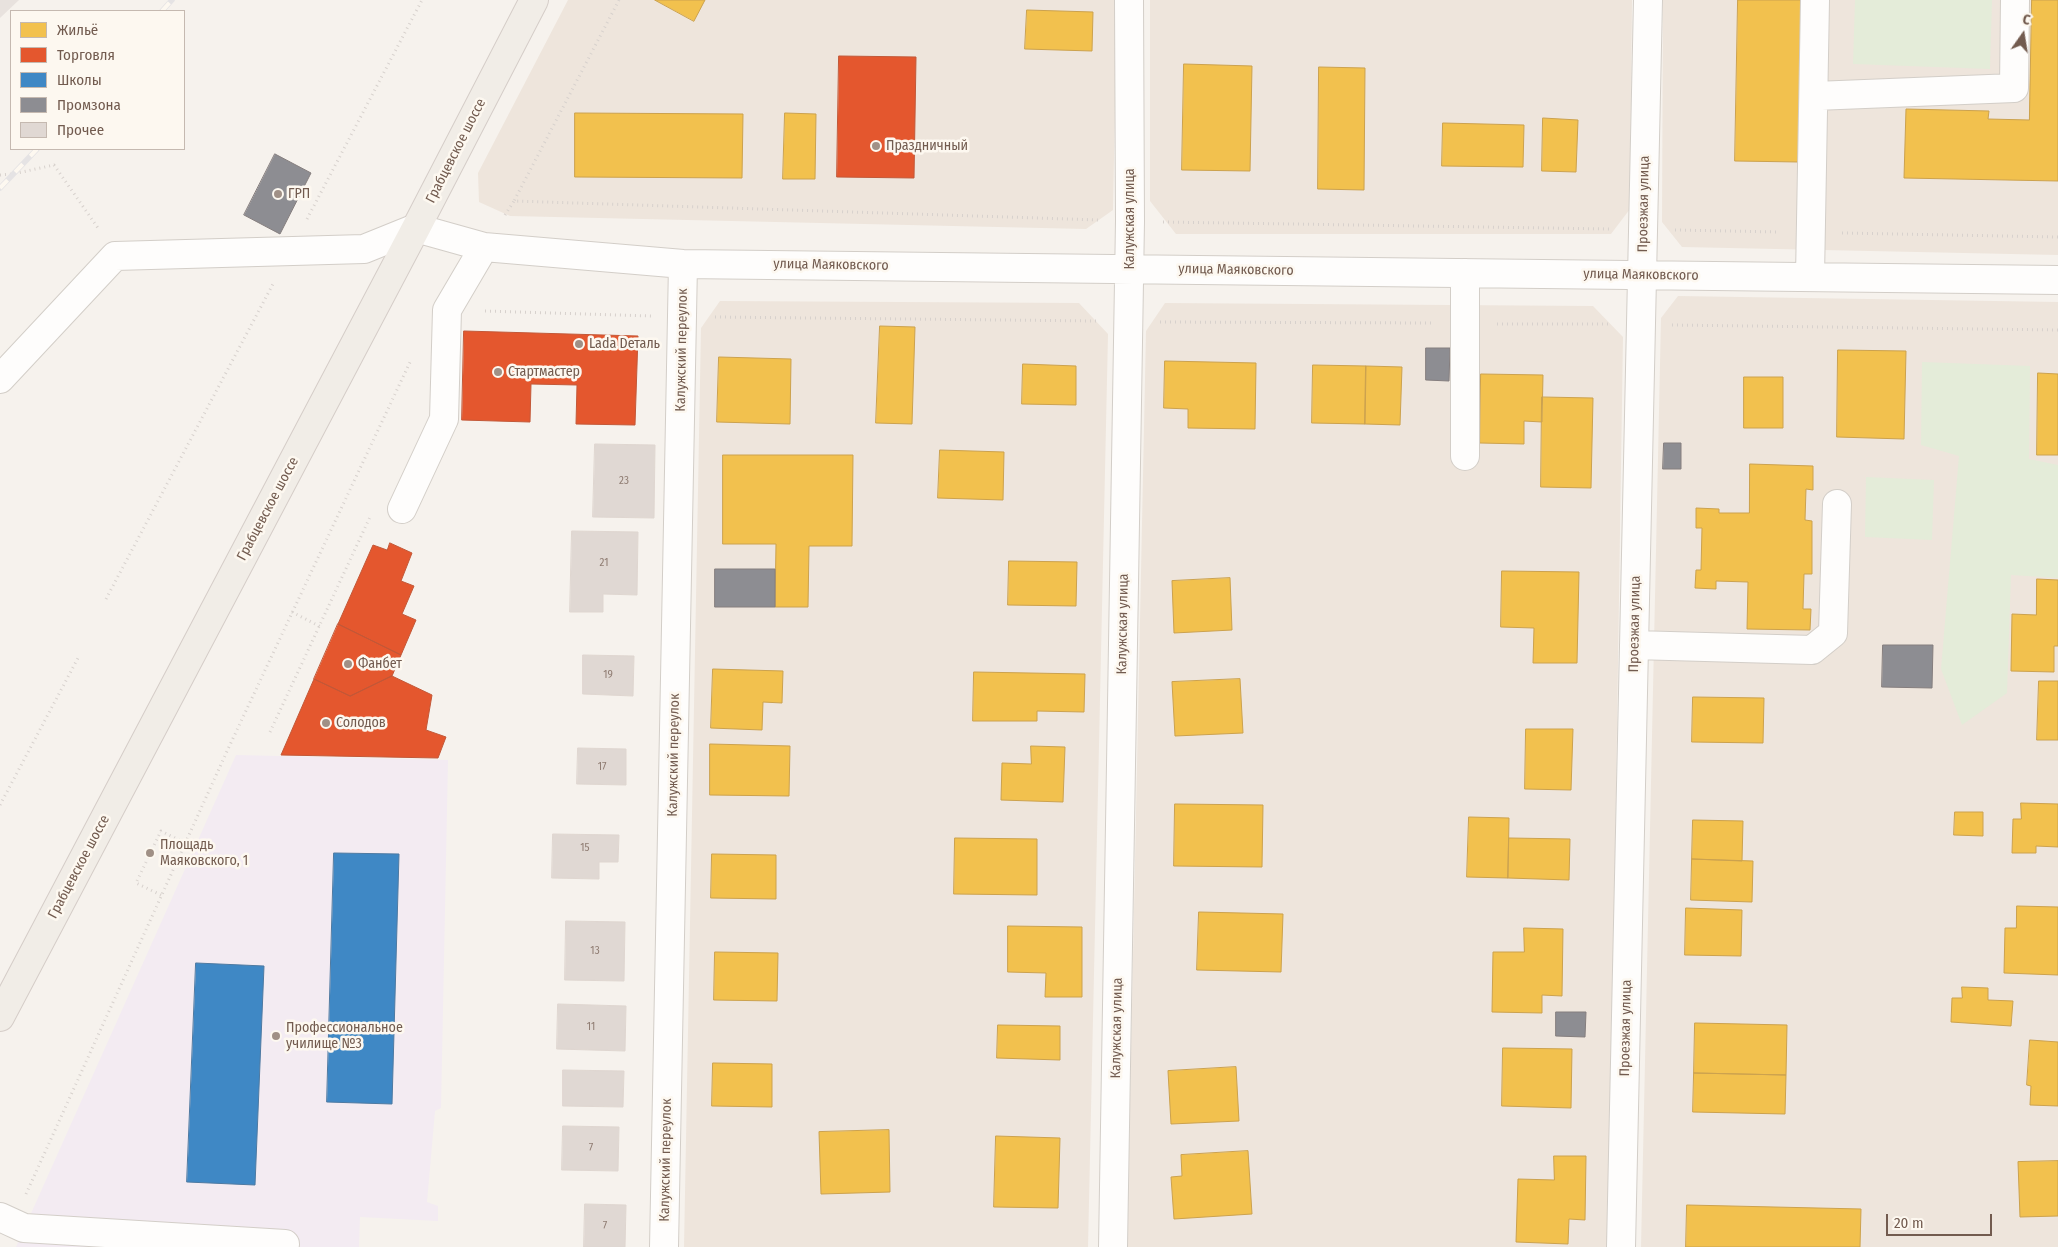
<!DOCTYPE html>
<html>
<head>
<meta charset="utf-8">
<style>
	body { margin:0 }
	#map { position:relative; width:2058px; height:1247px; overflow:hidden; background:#f6f2ed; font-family:"Fira Sans Condensed",sans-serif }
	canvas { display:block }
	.legend { position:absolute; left:10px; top:10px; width:175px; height:140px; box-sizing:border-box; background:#fdf8f0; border:1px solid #c5b9b0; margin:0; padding:6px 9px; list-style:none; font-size:15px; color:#725b4f }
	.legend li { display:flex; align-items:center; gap:10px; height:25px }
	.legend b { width:25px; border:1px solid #c5b9b0 }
	.north { position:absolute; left:1998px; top:10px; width:50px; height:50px; -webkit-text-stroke:4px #fdf8f0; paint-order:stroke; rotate:13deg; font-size:14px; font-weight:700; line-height:20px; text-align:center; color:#725b4f }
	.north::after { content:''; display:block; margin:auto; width:18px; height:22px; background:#725b4f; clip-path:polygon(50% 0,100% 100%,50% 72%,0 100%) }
	.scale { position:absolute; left:1886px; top:1214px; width:106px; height:22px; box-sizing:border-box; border:2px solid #725b4f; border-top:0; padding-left:6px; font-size:15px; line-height:18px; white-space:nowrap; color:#725b4f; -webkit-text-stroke:4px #fdf8f0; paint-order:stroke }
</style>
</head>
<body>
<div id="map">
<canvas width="2058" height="1247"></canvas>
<ul class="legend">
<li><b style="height:14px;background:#f2c14e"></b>Жильё</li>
<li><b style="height:14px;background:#e4572e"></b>Торговля</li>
<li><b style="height:14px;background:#3f88c5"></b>Школы</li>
<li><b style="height:14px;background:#8d8d92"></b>Промзона</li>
<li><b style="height:14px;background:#e0d8d3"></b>Прочее</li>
</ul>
<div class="north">С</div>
<div class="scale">20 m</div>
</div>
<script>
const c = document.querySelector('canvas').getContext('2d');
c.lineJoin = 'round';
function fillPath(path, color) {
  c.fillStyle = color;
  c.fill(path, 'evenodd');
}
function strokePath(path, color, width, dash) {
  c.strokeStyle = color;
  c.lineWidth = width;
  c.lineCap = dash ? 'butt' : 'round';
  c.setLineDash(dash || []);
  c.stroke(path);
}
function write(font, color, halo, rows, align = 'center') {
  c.font = font + ' "Fira Sans Condensed",sans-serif';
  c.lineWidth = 5;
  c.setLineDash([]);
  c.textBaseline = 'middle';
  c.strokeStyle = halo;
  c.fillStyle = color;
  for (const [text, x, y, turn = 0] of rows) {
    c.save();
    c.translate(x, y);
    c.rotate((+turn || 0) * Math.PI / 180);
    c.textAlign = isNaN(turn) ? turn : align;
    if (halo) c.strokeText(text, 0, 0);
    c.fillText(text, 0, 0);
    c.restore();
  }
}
fillPath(new Path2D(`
	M568 0H1117L1113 210 1086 229 510 216 479 202 478 173Z
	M1150 0H1632L1630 209 1611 234H1176L1150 201Z
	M1663 0H2058V255L1682 247 1662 222Z
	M1678 296 2058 302V1247H1641L1661 318Z
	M720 301 1079 303 1108 334 1088 1247H684L701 328Z
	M1165 303 1593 306 1623 337 1609 1247H1127L1146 331Z`), '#eee5dc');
fillPath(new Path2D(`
	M0 0H19L0 18Z`), '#e8e2de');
fillPath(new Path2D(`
	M236 755 448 760 441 1108 435 1111 427 1202 438 1206V1221L360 1217 359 1247H16Z`), '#f3ebf2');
fillPath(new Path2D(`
	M1855 0H1992L1990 69 1853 64Z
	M1922 362 2030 366 2029 459 2058 465V578L2011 575 2007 693 1962 725 1941 669 1959 456 1921 445Z
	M1866 477 1934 480 1932 540 1865 537Z`), '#e4ecd9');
const homes = new Path2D(`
	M655 0H705L694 21Z
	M1738 0H1802L1799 162 1735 161Z
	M2032 0H2058V181L1904 178 1906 109 1989 111 1988 119 2029 120Z
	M1027 10 1093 12 1092 51 1025 49Z
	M1184 64 1252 66 1250 171 1182 170Z
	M1319 67 1365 68 1364 190 1318 189Z
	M575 113 743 114 742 178 575 177Z
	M785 113 816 114 815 179H783Z
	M1543 118 1578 120 1576 172 1542 171Z
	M1443 123 1524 125 1523 167 1442 166Z
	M880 326 915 327 912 424 876 423Z
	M1838 350 1906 351 1904 439 1837 437Z
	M719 357 791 359 790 424 717 422Z
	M1165 361 1256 363 1255 429 1188 428V409L1164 408Z
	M1023 364 1076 366V405L1022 404Z
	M1313 365 1366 366 1365 424 1312 423Z
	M1366 366 1402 367 1400 425 1365 424Z
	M2038 373 2058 374V455H2037Z
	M1481 374 1543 375 1542 422 1524 421V444L1480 443Z
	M1744 377H1783V428H1744Z
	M1542 397 1593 398 1591 488 1541 487Z
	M940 450 1004 452 1003 500 938 498Z
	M723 455H853L852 546H809L808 607H775L776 544H723Z
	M1750 464 1813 466V490L1806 489 1805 520 1812 521V574H1804L1803 609H1811L1810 630 1747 629 1748 582 1716 581V589L1695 588 1696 570H1701L1702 528H1696V508L1719 509V513H1749Z
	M1009 561 1077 562 1076 606 1008 605Z
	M1502 571 1579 572 1577 663H1533L1534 628 1501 627Z
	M1230 578 1232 630 1174 633 1172 581Z
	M2037 579 2058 580V646H2054V672L2011 671 2012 614 2036 615Z
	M713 669 783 671 782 703 763 702 762 730 711 728Z
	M974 672 1085 674 1084 712 1037 711V721H973Z
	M1240 679 1243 733 1175 736 1172 682Z
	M2039 681H2058V740H2037Z
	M1693 697 1764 698 1763 743 1692 742Z
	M1526 729H1573L1571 790 1525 789Z
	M710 744 790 746 789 796 710 795Z
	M1031 746 1065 747 1063 802 1001 800 1002 763 1031 764Z
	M2021 803 2058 804V847L2036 846V853H2012L2013 819H2021Z
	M1175 804 1263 805 1262 867 1174 866Z
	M1955 812H1983V836L1954 835Z
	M1469 817 1509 818 1508 878 1467 877Z
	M1693 820 1743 821 1742 861 1692 859Z
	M955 838 1037 839V895L954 894Z
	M1509 838 1570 839 1569 880 1508 878Z
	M712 854 776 855V899L711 898Z
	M1692 859 1753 861 1752 902 1691 900Z
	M2017 906 2058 907V975L2004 973 2005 928H2016Z
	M1686 908 1742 910 1741 956 1685 955Z
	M1199 912 1283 914 1281 972 1197 970Z
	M1008 926 1082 927V997H1045L1046 973 1008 972Z
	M1524 928 1563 929 1562 996 1542 995V1013L1492 1012 1493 952H1524Z
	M715 952 778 953 777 1001 714 1000Z
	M1962 987 1988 988V1000L2013 1001 2011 1026 1951 1022 1952 998H1962Z
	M1695 1023 1787 1025 1786 1075 1694 1073Z
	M998 1025 1060 1026V1060L997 1058Z
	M2030 1040 2058 1042V1106L2030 1105 2031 1086 2027 1085Z
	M1503 1048 1572 1049 1571 1108 1502 1106Z
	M713 1063 772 1064V1107L712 1106Z
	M1236 1067 1239 1121 1171 1124 1168 1071Z
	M1694 1073 1786 1075 1785 1114 1693 1112Z
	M889 1130 890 1192 821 1194 819 1132Z
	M996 1136 1060 1138 1058 1208 994 1207Z
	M1248 1151 1252 1214 1174 1219 1171 1177 1182 1176 1181 1155Z
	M1554 1156H1586L1585 1220 1569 1219 1568 1244 1516 1242 1518 1179 1554 1180Z
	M2058 1161V1216L2020 1217 2018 1162Z
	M1687 1205 1861 1209 1860 1247H1686Z`);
fillPath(homes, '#f2c14e');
strokePath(homes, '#cca24e', 1);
const shops = new Path2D(`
	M839 56 916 57 914 178 837 177Z
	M464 331 638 336 635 425 576 424 577 385 531 384 530 422 462 420Z
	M390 543 412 553 401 581 414 586 402 614 416 620 401 655 338 624 373 545 387 550Z
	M338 624 401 655 392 676 350 696 314 679Z
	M392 676 432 695 426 730 446 737 438 758 281 755 314 679 350 696Z`);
fillPath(shops, '#e4572e');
strokePath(shops, '#c25838', 1);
const schools = new Path2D(`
	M334 853 399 854 392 1104 327 1102Z
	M196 963 264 966 255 1185 187 1182Z`);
fillPath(schools, '#3f88c5');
strokePath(schools, '#4e7aa2', 1);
const industry = new Path2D(`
	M275 154 311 173 280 234 244 215Z
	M1426 348H1450L1449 381 1426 380Z
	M1664 443H1681V469H1663Z
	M715 569H775V607H715Z
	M1883 645H1933L1932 688 1882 687Z
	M1556 1012H1586L1585 1037 1556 1036Z`);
fillPath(industry, '#8d8d92');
strokePath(industry, '#857e7e', 1);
const building = new Path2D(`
	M595 444 655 445 654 518 593 517Z
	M572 531 638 532 637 595 603 594V612H570Z
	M583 655 634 656 633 696 583 694Z
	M578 748 626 749V785L577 784Z
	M553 834 619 835 618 862H599V879L552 878Z
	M566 921 625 922 624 981 565 980Z
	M558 1004 626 1006 625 1051 557 1049Z
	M563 1070 624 1071 623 1107 563 1106Z
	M563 1126 619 1127 618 1171 562 1170Z
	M585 1204 626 1205 625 1247H584Z`);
fillPath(building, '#e0d8d3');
strokePath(building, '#dfd6d0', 1);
const minor = new Path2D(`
	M1815 96 2014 88 2015 0
	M1465 273V456
	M1810 277 1815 0
	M0 379 115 256 364 249 416 228 484 247 683 264 2058 280
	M402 509 444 419 447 310 484 247
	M1634 645 1812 650 1833 633 1837 504
	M0 1217 24 1228 285 1244
	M664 1247 683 264
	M1113 1247 1130 221 1129 0
	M1621 1247 1648 0`);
const major = new Path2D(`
	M0 1017 416 228 534 0`);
strokePath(minor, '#d3cec8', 30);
strokePath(major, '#d5cdc8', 30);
strokePath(new Path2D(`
	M619 0 514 201 1099 220
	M0 175 13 174 54 165 98 228
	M505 215 514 201
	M307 219 422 0
	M1163 222 1611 229
	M1675 230 1779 232
	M1842 233 2058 237
	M485 311 651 316
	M715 317 1096 321
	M1160 322 1433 323
	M1497 324H1608
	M1672 325 2058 330
	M106 599 273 284
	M292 612 321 627
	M270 732 370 517
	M0 805 78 658
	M161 895 136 883 161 831 185 843
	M26 1194 228 749 411 360`), '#d7d1cd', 3, [1, 4]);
strokePath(minor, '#fefdfc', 28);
strokePath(major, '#f1ede7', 28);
const rail = new Path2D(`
	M162 11 172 0
	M0 188 37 149`);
strokePath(rail, '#e5e3e4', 5.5);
strokePath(rail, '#fdf8f0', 4, [11]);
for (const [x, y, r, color] of [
	[876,146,5,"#a09086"],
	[278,194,5,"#a09086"],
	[579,344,5,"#a09086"],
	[498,372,5,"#a09086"],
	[348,664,5,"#a09086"],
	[326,723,5,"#a09086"],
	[150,853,5,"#a09086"],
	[276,1036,5,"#a09086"]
]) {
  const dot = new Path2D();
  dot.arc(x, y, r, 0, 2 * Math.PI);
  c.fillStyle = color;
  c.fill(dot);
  strokePath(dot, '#fdf8f0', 2);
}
write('11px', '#907d73', null, [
	["23",624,481],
	["21",604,563],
	["19",608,675],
	["17",602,767],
	["15",585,848],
	["13",595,951],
	["11",591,1027],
	["7",591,1148],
	["7",605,1226]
]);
write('14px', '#725b4f', '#fdf8f0', [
	["Праздничный",886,146],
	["ГРП",288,194],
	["Lada Dеталь",589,344],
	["Стартмастер",508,372],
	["Фанбет",358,664],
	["Солодов",336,723],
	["Площадь",160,845],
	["Маяковского, 1",160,861],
	["Профессиональное",286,1028],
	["училище №3",286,1044]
], 'left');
write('14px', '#725b4f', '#fdf8f0', [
	["Грабцевское шоссе",456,151,-63],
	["Проезжая улица",1644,204,-89],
	["Калужская улица",1130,219,-90],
	["улица Маяковского",831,265,1],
	["улица Маяковского",1236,270,1],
	["улица Маяковского",1641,275,1],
	["Калужский переулок",682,350,-89],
	["Грабцевское шоссе",268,509,-62],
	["Калужская улица",1123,624,-89],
	["Проезжая улица",1635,624,-89],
	["Калужский переулок",674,755,-89],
	["Грабцевское шоссе",79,867,-62],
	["Калужская улица",1117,1028,-89],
	["Проезжая улица",1626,1028,-89],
	["Калужский переулок",666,1160,-89]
]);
</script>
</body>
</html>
